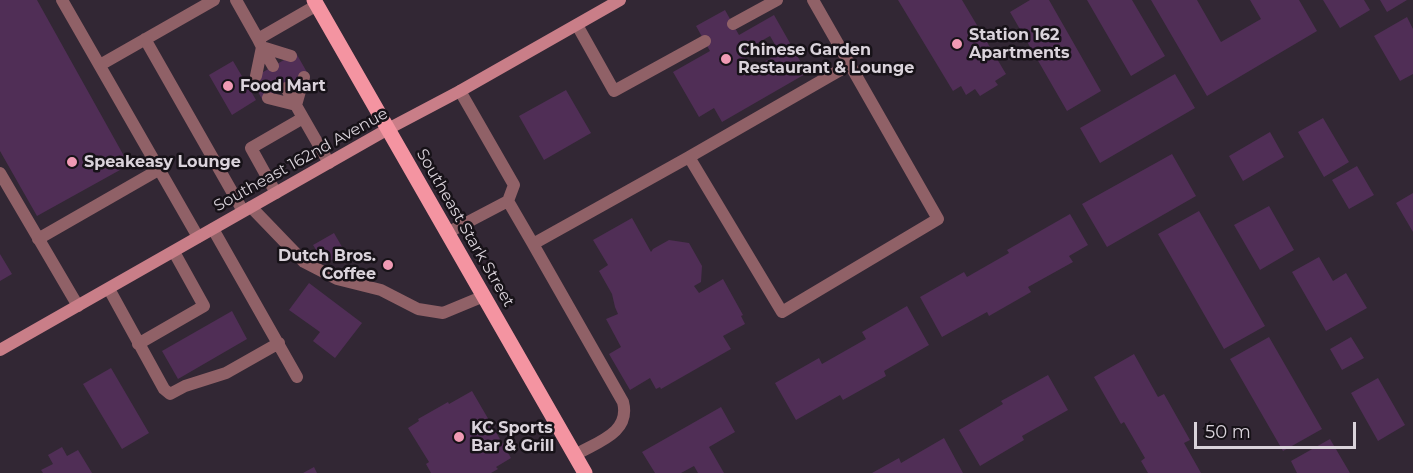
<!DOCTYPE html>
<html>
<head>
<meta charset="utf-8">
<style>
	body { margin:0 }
	#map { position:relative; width:1413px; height:473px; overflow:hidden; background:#322734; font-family:Montserrat,sans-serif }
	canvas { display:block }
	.scale { position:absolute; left:1194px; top:422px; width:162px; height:27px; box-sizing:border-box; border:3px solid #dad3db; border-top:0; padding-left:8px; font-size:18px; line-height:21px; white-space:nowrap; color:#dad3db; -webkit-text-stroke:4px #171218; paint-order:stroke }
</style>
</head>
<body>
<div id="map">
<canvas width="1413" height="473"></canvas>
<div class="scale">50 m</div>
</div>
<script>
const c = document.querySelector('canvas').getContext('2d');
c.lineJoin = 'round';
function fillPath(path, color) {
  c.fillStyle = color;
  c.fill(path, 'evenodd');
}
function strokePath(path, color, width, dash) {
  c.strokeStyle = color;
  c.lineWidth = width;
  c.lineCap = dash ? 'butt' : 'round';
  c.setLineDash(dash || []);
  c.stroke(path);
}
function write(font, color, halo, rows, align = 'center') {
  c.font = font + ' Montserrat,sans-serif';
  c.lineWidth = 5;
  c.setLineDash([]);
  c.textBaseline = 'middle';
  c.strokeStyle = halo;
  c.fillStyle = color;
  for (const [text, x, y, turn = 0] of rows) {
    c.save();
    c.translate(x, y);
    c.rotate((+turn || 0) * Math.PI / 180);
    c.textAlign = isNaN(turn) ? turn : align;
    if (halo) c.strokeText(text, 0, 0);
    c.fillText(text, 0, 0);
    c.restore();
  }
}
fillPath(new Path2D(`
	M0 0H37L129 165 37 216 0 151Z
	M898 0H962L1006 74 995 81 998 85 980 96 975 89 966 95 961 86 953 91Z
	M1030 0H1049L1101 91 1067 111 1010 12Z
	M1087 0H1132L1165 56 1131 76Z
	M1151 0H1197L1221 42 1261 19 1250 0H1299L1317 31 1207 96Z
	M1323 0H1364L1370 10 1340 28Z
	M1380 0H1407L1387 12Z
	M725 10 739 35 774 15 807 73 722 122 714 108 699 117 673 72 710 51 696 26ZM770 36 780 53 751 69 742 52Z
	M1407 17 1413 29V74L1400 81 1374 36Z
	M296 53 308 74 263 101 251 79Z
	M233 61 256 100 232 115 209 75Z
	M1175 74 1195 108 1100 163 1080 128Z
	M566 90 591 133 544 160 519 116Z
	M1323 118 1349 162 1324 177 1298 132Z
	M1270 132 1284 157 1243 181 1229 156Z
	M1172 154 1196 196 1107 247 1082 204Z
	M1357 166 1374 195 1349 209 1332 180Z
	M1413 193V232L1396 203Z
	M1269 206 1294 250 1260 270 1234 225Z
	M1199 211 1265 326 1224 349 1158 234Z
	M1070 214 1088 245 1069 256 1073 262 1028 287 1031 292 989 316 987 312 942 337 920 297 964 272 967 277 1009 253 1007 250Z
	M632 218 651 252 653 249 669 240 689 243 702 266 701 282 694 286 699 293 723 279 743 315 741 316 745 324 723 336 731 349 661 389 660 387 656 389 650 378 630 390 609 354 621 347 606 319 618 314 615 307 612 294 599 271 608 265 593 240Z
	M334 233 345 252 325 264 313 245Z
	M0 254 12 274 0 281Z
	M1319 257 1333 281 1346 273 1367 308 1326 331 1292 272Z
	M309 283 362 323 335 358 313 341 320 332 289 310Z
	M907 306 929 345 884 371 886 376 843 400 840 395 796 420 775 383 819 358 822 364 866 339 862 332Z
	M232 311 247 339 178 379 162 351Z
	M1269 337 1322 429 1283 451 1230 359Z
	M1351 337 1364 358 1342 370 1330 349Z
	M1134 354 1158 397 1164 394 1190 440 1184 443 1201 473H1148L1141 461 1145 458 1124 422 1121 424 1094 377Z
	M111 368 149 433 122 449 83 384Z
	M1048 375 1068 410 1022 436 1024 440 980 466 959 430 1003 404 1001 401Z
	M1378 378 1405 425 1378 441 1351 393Z
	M472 391 511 458 496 467 498 469 491 473H431L426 464 429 462 408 428 419 421 418 419 448 402 449 404Z
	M721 407 735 432 709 447 724 473H698L694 466 681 473H655L642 452Z
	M944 438 963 473H872L899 458 901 463Z
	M1330 439 1350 473H1297L1291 461Z
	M62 447 67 456 78 450 92 473H43L41 470 53 464 48 455Z
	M314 467 317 473H303Z`), '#502e56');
strokePath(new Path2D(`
	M62 0 198 237
	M236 0 258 39 317 5
	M733 24 777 0
	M577 25 614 91 705 41
	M145 39 243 211
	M258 39 262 47 291 56
	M262 47 273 66
	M100 65 214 0
	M256 76 262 47
	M286 88 329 163
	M460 91 514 185 508 201
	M268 98 296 105
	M296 105 304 77
	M689 157 849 65
	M0 173 78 306
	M276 193 251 148 303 118
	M251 207 304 262 337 279 381 290 418 309 443 313 484 296
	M213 229 297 377
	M447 233 508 201 533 244 689 157 782 312 938 219 813 0
	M38 239 160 169
	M533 244 623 402C631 433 597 442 575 455
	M109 289 164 389 170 394 185 386 226 373 279 343
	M138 344 204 306 174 252`), '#906167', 12);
strokePath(new Path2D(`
	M0 350 388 129 460 91 620 0`), '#c97e88', 12);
strokePath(new Path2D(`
	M314 0 585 473`), '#f494a1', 15);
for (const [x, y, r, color] of [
	[957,44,6,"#f09ab4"],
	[726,59,6,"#f09ab4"],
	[228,86,6,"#f09ab4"],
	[72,162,6,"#f09ab4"],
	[388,265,6,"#f09ab4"],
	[459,437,6,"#f09ab4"]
]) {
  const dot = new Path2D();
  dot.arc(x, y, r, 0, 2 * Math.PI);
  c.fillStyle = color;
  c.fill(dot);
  strokePath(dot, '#171218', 2);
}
write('bold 16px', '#dad3db', '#171218', [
	["Station 162",969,35],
	["Apartments",969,53],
	["Chinese Garden",738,50],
	["Restaurant & Lounge",738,68],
	["Food Mart",240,86],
	["Speakeasy Lounge",84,162],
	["Dutch Bros.",376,256,"right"],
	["Coffee",376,274,"right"],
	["KC Sports",471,428],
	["Bar & Grill",471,446]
], 'left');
write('16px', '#dad3db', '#171218', [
	["Southeast 162nd Avenue",301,160,-29],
	["Southeast Stark Street",465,228,60]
]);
</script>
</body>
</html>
